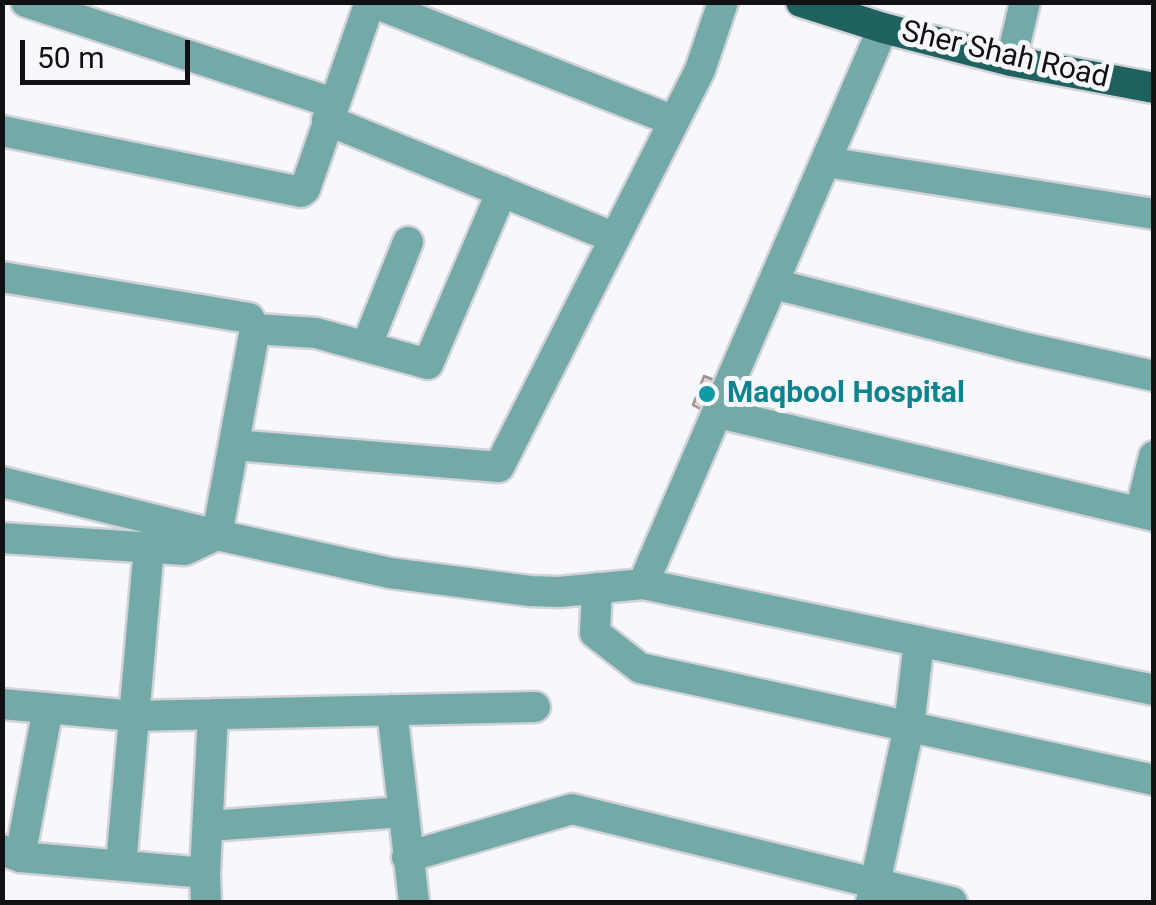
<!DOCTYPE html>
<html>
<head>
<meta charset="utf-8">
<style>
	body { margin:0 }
	#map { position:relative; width:1156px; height:905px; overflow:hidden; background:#f7f7fe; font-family:Roboto,sans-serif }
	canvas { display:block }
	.frame { position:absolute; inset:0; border:5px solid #111114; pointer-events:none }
	.scale { position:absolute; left:20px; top:40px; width:170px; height:45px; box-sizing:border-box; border:5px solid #111114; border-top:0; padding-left:12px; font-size:30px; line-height:35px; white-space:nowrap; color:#111114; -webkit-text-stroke:8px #f7f7fe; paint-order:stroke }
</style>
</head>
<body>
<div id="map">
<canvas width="1156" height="905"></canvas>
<div class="frame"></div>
<div class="scale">50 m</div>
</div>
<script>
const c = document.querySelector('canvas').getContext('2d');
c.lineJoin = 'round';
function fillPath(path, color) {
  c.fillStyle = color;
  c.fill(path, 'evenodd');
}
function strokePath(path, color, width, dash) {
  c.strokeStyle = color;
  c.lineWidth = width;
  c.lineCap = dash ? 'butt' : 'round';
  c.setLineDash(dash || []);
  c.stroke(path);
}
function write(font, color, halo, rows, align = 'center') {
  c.font = font + ' Roboto,sans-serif';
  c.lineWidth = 10;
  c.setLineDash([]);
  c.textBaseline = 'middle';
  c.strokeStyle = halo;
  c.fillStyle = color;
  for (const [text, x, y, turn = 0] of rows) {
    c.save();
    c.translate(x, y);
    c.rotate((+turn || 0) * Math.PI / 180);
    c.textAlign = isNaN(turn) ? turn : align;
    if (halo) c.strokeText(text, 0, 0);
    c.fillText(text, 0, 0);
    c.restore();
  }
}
const building = new Path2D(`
	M704 376 722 383 708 413 693 405Z`);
fillPath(building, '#e3d6d1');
strokePath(building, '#a0948f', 2.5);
const minor = new Path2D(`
	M26 2 333 103
	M372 2 674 121
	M1011 61 1025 2
	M327 120 615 238
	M2 131 301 192 305 189 370 2
	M826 162 1154 214
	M2 277 249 318 255 329 217 535 185 550 2 538
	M774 284 1022 347 1154 376
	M255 329 316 333 428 364 502 191
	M366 347 408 242
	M718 413 1154 516
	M234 445 499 467 700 70 723 2
	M2 482 217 535 390 573 530 591 559 592 643 584 1154 690
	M1140 512 1154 456
	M643 584 883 28
	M597 588 595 633 640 668 1154 780
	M2 704 134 716 535 707
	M392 710 414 902
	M209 826 403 812
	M2 850 20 857 205 873
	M20 857 48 708
	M407 857 572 809 952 902
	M121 865 149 547
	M206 902 205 873 213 714
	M871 902 909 727 919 641`);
const major = new Path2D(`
	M801 2 883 28 1011 61 1154 88`);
strokePath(minor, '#d2d2d9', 35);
strokePath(major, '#d2d2d9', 35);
strokePath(minor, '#73aaa7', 30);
strokePath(major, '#1f615e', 30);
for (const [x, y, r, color] of [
	[707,394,10,"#0f9aa8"]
]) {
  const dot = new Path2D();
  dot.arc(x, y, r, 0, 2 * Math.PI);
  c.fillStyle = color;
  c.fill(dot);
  strokePath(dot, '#f7f7fe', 4);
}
write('30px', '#111114', '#f7f7fe', [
	["Sher Shah Road",1005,56,13]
]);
write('bold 30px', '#0d838f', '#f7f7fe', [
	["Maqbool Hospital",727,394]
], 'left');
</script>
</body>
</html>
